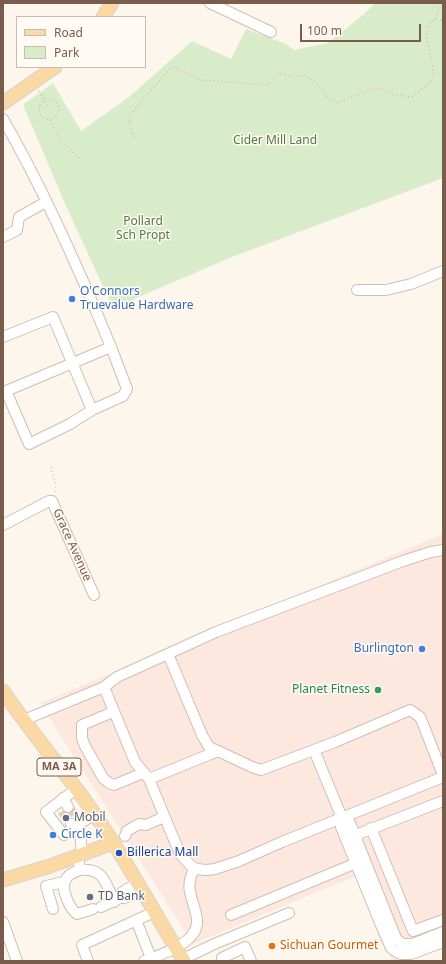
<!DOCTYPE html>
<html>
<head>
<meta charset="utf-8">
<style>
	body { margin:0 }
	#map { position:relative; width:446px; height:964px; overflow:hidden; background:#fdf6ec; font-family:"Noto Sans",sans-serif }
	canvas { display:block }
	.frame { position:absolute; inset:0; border:4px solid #7a5c4d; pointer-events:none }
	.legend { position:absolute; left:16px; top:16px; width:130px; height:52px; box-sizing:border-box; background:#fffaf3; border:1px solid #cabbb1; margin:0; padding:5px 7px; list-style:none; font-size:12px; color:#7a5c4d }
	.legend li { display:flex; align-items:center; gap:8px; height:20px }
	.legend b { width:20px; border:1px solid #cabbb1 }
	.scale { position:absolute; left:300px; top:24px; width:121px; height:18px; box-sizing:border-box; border:2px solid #7a5c4d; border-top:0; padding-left:5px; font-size:12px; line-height:14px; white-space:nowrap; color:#7a5c4d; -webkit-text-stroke:3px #fffaf3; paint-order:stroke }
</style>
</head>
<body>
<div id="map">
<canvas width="446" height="964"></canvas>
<div class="frame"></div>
<ul class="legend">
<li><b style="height:5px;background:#fbd9a5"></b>Road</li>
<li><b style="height:11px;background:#d8ecc9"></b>Park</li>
</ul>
<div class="scale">100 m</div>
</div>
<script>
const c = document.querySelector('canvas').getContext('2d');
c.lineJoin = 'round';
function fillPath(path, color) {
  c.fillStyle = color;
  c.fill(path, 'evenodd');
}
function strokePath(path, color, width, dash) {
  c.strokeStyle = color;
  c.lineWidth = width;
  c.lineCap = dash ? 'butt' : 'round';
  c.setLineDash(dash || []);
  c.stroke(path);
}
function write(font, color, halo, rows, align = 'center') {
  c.font = font + ' "Noto Sans",sans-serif';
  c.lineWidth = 3;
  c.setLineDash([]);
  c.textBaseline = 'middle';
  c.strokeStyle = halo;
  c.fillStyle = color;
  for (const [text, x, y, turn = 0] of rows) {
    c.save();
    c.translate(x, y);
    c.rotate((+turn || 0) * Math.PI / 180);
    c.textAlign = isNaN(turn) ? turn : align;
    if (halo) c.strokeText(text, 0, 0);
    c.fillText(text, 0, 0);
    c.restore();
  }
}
fillPath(new Path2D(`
	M443 534V946L404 961H392L358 875 193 944 40 703Z`), '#fde8e0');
fillPath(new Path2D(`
	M375 3H443V178L232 257 113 308 66 206 23 105 53 83 81 131 129 97 192 41 231 59 246 29 286 44 294 50 328 43 364 14Z`), '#d8ecc9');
strokePath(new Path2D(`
	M68 807 77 820
	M62 811 71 824`), '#dcd0c4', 10, [10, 5]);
const minor = new Path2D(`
	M210 3 271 32
	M3 119C45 192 79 269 111 347L6 391
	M3 237 17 230 19 217 46 202
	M357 290H386L411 284 443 271
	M3 337 53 317 92 410 70 424 29 444 6 391 3 393
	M92 410 123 396 127 389 111 347
	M3 525 49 501H52L94 595
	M168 654 202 735 209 747 218 751
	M104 687 135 762 149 779 180 854 191 866 197 869 206 870 215 869 239 861 282 842 443 777
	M113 712 82 725V738L85 746 103 778 109 783 114 785 143 773
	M24 720 104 687 117 677 216 632 403 561 431 552 443 550
	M314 750 342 818 344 820 350 823 396 938 402 944H413L443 932
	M149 779 218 751 252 767 261 770 335 742 410 710 420 717 423 724 443 775
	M76 789 46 812 64 835 74 828 80 832 82 854
	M63 798 68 807
	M344 820 341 827 381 925 391 948 395 951 401 954H411L443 942
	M71 824 74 828 94 814
	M371 828 413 931 443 920
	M125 836 127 831 139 824 146 825 164 817
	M348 838 443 801
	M78 856 80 870C74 872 67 875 65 881 61 890 70 909 77 914L93 909
	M80 870C104 867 106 884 114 902
	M120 898 121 893 137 883
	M101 907 120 898H124L142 891
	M53 909 46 886 64 882
	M231 915 361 861
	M136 920 151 958
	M3 922 17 961
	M183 959 212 945 289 913
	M88 961 82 945 154 912
	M144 961C160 955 195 944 197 924 198 918 195 910 193 903 188 888 188 883 194 868
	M222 961V958L245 947 251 961`);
const major = new Path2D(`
	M103 17 112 3
	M3 103 55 67
	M3 691C30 731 61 767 89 806 124 855 152 910 184 961
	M3 880 50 866 113 843`);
strokePath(minor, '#d1beb0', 12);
strokePath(major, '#dad1cd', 15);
strokePath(new Path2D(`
	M435 19 442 3
	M39 91 48 107
	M39 109a10 10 0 1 1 20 0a10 10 0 1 1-20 0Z
	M50 120 60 139 80 159
	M134 137 128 117 169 70 174 67 201 80 267 85 278 73 291 77 305 75 318 84 329 99 336 103 376 88 388 91 395 95 412 97 431 82C432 78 433 74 433 70 433 53 417 31 435 19L443 20
	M51 467C52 474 58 487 55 494`), '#d9b8a5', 1.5, [1, 3]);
strokePath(minor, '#fff', 10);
strokePath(major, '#fbd9a5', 13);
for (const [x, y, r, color] of [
	[72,299,4,"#3f7fe0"],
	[422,649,4,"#3f7fe0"],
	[378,690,4,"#2e9e5b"],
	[66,818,4,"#5c6f8a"],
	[53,835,4,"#3f7fe0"],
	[119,853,4,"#1a4fb4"],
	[90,897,4,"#5c6f8a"],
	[272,946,4,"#e8710a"]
]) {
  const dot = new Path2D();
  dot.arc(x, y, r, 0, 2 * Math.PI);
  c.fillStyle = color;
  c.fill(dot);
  strokePath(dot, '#fffaf3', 1.5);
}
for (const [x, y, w] of [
	[59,767,44]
]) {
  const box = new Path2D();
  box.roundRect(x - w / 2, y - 9, w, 18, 3);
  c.fillStyle = '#fffaf3';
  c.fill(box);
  strokePath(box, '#7a5c4d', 1);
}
write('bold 11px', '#7a5c4d', null, [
	["MA 3A",59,767]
]);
write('12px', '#537a41', '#fffaf3', [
	["Cider Mill Land",275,141],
	["Pollard",143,222],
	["Sch Propt",143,236]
]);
write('12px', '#366cbe', '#fffaf3', [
	["O'Connors",80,292],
	["Truevalue Hardware",80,306],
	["Burlington",414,649,"right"],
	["Circle K",61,835]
], 'left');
write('12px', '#7a5c4d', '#fffaf3', [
	["Grace Avenue",72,545,66]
]);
write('12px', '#27864d', '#fffaf3', [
	["Planet Fitness",370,690]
], 'right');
write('12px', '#4e5e75', '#fffaf3', [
	["Mobil",74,818],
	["TD Bank",98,897]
], 'left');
write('12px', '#164399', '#fffaf3', [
	["Billerica Mall",127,853]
], 'left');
write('12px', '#c56008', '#fffaf3', [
	["Sichuan Gourmet",280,946]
], 'left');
</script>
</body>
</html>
